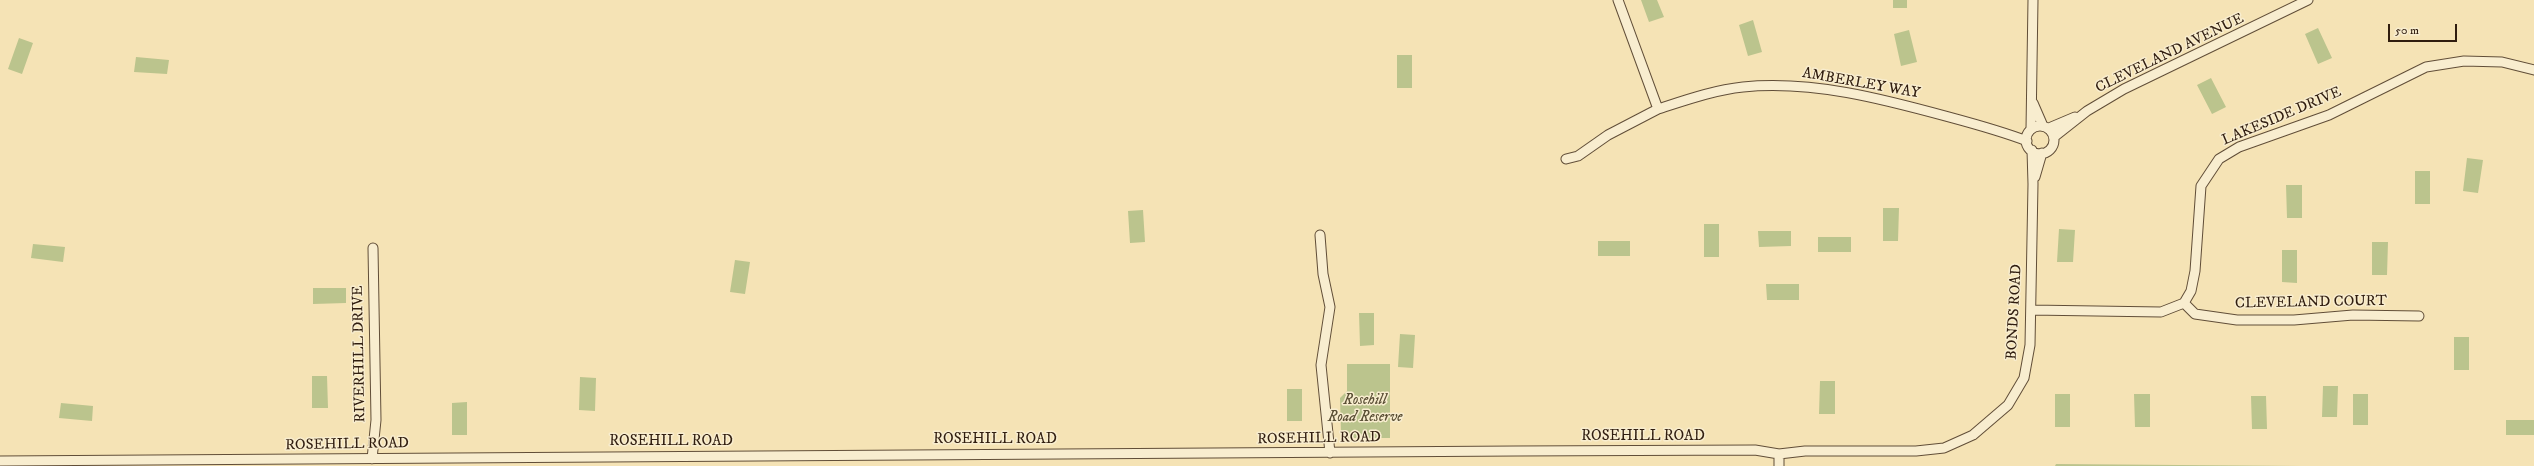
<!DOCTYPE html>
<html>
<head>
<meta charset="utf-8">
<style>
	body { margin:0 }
	#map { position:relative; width:2534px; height:466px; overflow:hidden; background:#f5e3b5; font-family:"IM FELL DW Pica",serif }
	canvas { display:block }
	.scale { position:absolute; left:2388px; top:24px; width:69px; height:18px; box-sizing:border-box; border:2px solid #301d0f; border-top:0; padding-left:5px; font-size:12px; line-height:14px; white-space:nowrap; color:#301d0f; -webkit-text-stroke:3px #f8edcf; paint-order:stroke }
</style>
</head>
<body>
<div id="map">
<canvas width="2534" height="466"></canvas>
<div class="scale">50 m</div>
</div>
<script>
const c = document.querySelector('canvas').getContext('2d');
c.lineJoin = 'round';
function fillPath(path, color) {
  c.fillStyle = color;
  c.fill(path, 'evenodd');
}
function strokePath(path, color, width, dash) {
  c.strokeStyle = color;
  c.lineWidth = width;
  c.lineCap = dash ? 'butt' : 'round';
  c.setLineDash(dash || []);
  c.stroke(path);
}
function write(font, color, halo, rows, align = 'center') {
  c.font = font + ' "IM FELL DW Pica",serif';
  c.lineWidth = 3;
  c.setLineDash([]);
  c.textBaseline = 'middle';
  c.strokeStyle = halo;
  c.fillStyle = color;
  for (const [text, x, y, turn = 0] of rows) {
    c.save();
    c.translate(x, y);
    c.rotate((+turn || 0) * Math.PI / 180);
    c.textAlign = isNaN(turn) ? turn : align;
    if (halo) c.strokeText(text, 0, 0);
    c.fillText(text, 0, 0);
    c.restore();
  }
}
fillPath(new Path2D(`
	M1641 0H1657L1664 17 1649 22Z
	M1893 0H1907V8H1893Z
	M1753 20 1762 52 1748 56 1739 25Z
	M2318 28 2332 58 2318 64 2305 34Z
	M1909 30 1917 62 1901 66 1894 34Z
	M19 38 33 43 22 74 8 69Z
	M1397 55H1412V88H1397Z
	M136 57 169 60 167 74 134 72Z
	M2211 78 2226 107 2212 114 2197 85Z
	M2467 158 2483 160 2478 193 2463 191Z
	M2415 171H2430V204H2415Z
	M2286 185H2302V218H2287Z
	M1883 208H1899L1898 241H1883Z
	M1143 210 1145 242 1130 243 1128 211Z
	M1704 224H1719V257H1704Z
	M2059 229 2075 230 2073 262H2057Z
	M1758 231H1791V246L1759 247Z
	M1818 237H1851V252H1818Z
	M1598 241H1630V256H1598Z
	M2372 242H2388L2387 275H2372Z
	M33 244 65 247 63 262 31 258Z
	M2282 250H2297V283L2282 282Z
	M735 260 750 262 745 294 730 292Z
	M1766 284H1799V300H1767Z
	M313 288H346V303L313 304Z
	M1359 313H1374V345L1360 346Z
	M1400 334 1415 335 1413 368 1398 367Z
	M2454 337H2469V370H2454Z
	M1347 364H1390V438H1345L1341 434 1340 398 1347 391Z
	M312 376H327L328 408H312Z
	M580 377 596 378 595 411 579 410Z
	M1820 381H1835V414H1819Z
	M2323 386H2338L2337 417H2322Z
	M1287 389H1302V421H1287Z
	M2055 394H2070V427H2055Z
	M2134 394H2150V427H2135Z
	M2353 394H2368V425H2353Z
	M2251 396H2266L2267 429H2252Z
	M467 402V435H452V403Z
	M61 403 93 406 92 421 59 418Z
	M2506 420H2534V435H2506Z
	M2056 464 2301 466H2055Z`), '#bbc48d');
const minor = new Path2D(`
	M1618 0 1658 109C1686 100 1714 90 1743 87 1812 80 1883 99 1949 117 1975 124 2001 131 2027 141
	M2033 103 2043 126
	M2026 140a14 14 0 1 1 28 0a14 14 0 1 1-28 0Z
	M2049 128 2075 117
	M2031 129 2033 0
	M2054 137 2087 111 2124 89 2308 0
	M1566 159 1578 156 1608 135 1658 109
	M2035 177 2042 153
	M1320 235 1323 274 1330 307 1321 365 1330 453
	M2184 303 2195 314 2237 320H2294L2353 315 2419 316
	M2031 310 2161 312 2184 303 2191 291 2195 271 2201 186 2219 159 2239 147 2329 115 2426 67 2464 61 2502 62 2534 70
	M372 459 376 420 373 248
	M0 461 1516 451 1755 450 1779 454 1805 451H1916L1944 448 1973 435 2008 405 2024 378 2030 345 2033 184 2032 150
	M1779 466V454`);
strokePath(minor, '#614e38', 11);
strokePath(minor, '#f8edcf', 9);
write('15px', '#301d0f', '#f8edcf', [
	["CLEVELAND AVENUE",2170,54,-26],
	["AMBERLEY WAY",1861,84,10],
	["LAKESIDE DRIVE",2282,117,-23],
	["CLEVELAND COURT",2311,303,-1],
	["BONDS ROAD",2015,312,-87],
	["RIVERHILL DRIVE",360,354,-91],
	["ROSEHILL ROAD",1643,437],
	["ROSEHILL ROAD",1319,439,-1],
	["ROSEHILL ROAD",995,440],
	["ROSEHILL ROAD",671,442],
	["ROSEHILL ROAD",347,445,-1]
]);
write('italic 15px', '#5a4f35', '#f8edcf', [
	["Rosehill",1365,401],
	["Road Reserve",1365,418]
]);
</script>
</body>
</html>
